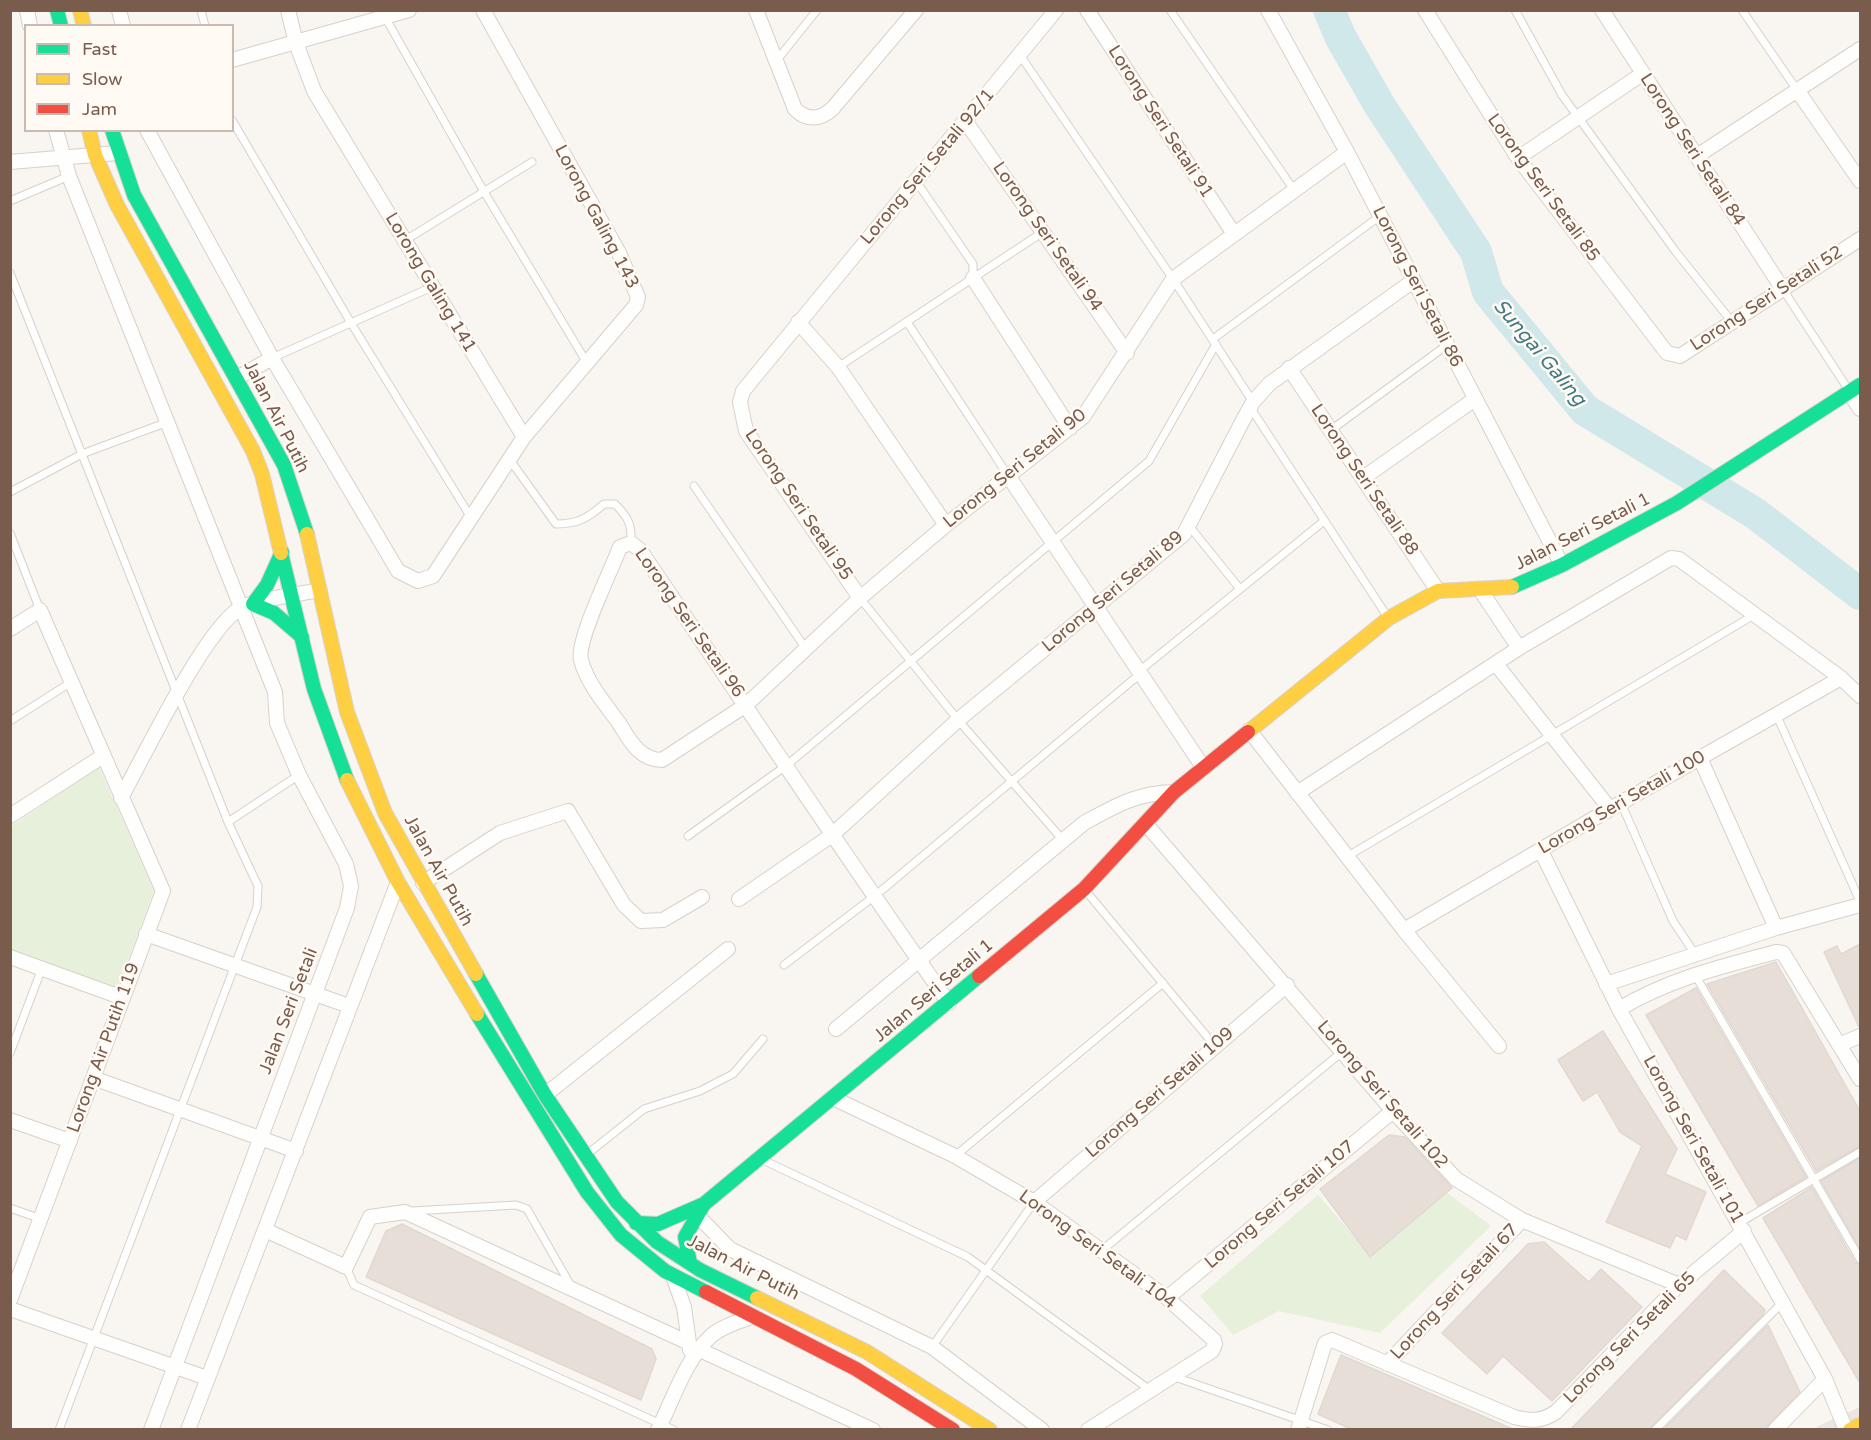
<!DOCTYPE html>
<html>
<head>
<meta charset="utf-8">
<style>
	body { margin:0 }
	#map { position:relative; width:1871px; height:1440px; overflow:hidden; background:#f9f5f0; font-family:"Varela Round",sans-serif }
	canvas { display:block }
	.frame { position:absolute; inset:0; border:12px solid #7a5c4d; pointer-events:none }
	.legend { position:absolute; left:24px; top:24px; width:210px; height:108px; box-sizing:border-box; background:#fffaf3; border:2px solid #cabbb1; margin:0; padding:8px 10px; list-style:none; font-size:18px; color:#7a5c4d }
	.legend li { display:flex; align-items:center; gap:12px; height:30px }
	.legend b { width:30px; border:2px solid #cabbb1 }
</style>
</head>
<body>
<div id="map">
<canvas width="1871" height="1440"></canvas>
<div class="frame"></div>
<ul class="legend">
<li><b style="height:8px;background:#16e098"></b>Fast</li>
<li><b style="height:8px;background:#ffcf43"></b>Slow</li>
<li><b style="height:8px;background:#f24e42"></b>Jam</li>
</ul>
</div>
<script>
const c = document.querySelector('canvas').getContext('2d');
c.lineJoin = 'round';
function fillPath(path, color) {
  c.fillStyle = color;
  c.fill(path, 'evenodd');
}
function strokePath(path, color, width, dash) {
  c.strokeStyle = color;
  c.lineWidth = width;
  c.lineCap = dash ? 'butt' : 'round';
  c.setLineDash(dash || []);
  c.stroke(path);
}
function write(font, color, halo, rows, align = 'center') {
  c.font = font + ' "Varela Round",sans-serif';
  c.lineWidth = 5;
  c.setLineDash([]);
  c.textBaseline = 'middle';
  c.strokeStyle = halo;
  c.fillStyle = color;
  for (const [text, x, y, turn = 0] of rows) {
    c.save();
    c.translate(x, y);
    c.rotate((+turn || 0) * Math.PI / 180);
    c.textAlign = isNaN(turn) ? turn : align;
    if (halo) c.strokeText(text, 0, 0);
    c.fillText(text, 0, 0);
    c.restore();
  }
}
fillPath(new Path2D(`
	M1860 1407V1429L1815 1430 1818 1426Z`), '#ede5e0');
fillPath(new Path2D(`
	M99 767 154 891 117 990 11 951 10 827Z
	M1442 1189 1491 1226 1380 1333 1279 1311 1233 1335 1200 1296 1318 1195 1369 1253Z`), '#e7f0db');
strokePath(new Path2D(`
	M1329 10 1341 38 1380 106 1476 252 1488 292 1585 410 1756 514 1860 594`), '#d0e8ea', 32);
const building = new Path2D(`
	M1860 944V1027H1859L1824 952 1837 946 1841 954Z
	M1776 962 1860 1111V1146L1816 1171 1707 984Z
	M1696 988 1806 1177 1758 1206 1646 1015Z
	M1603 1031 1677 1149 1665 1174 1706 1192 1686 1240 1676 1235 1670 1248 1606 1222 1642 1146 1620 1132 1597 1092 1583 1101 1558 1060Z
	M1389 1135 1405 1137 1452 1188 1370 1257 1320 1189Z
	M1860 1158V1249L1821 1181Z
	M1812 1187 1855 1262 1860 1265V1383L1763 1218Z
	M402 1224 652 1349 656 1359 641 1400 366 1277 386 1231Z
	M1544 1242 1589 1282 1601 1269 1642 1307 1552 1401 1503 1356 1487 1374 1442 1333 1528 1244Z
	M1724 1270 1765 1310 1763 1315 1649 1430H1570Z
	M1768 1325 1800 1392 1764 1430H1663Z
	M1341 1355 1515 1430H1353L1318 1414Z`);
fillPath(building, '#e6ded7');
strokePath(building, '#e2d8d2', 1.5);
const lane = new Path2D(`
	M201 10 205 26
	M1170 10 1294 190
	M1515 10 1562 95 1676 252 1732 322
	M1742 10 1797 90
	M385 17 483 190 587 363
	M1020 55 1173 279 1253 402
	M777 60 817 10
	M232 120 351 323 470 516
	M916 181 973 264V278
	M10 201 69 176
	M404 241 532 162
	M10 273 228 822 258 886 257 907 59 1430
	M1782 288 1848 389
	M907 322 1009 477
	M1213 339 1380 216
	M272 358 432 287
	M838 367 1043 232
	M1250 407 1387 616
	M1331 430 1447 345
	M510 460 556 524C578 524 588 518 604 504H615C628 517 632 524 631 543
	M694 486 806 649
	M10 492 82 454 165 423
	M1190 527 1240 589
	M10 533 40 610
	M860 598 958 720 1062 839
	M1138 672 1324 521
	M1776 714 1860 901
	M10 721 73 681
	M1621 803 1673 921 1695 954
	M228 822 299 775
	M688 836 787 765 1149 461 1216 344
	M1348 856 1754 615
	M1085 890 1215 1046
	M784 965 876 895 1140 674
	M1694 973 1860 1259
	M10 1053 42 968
	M586 1155 644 1109 700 1091 733 1074 763 1039
	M955 1156 1163 983
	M763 1160 968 1257 1150 1390
	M10 1208 41 1219
	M412 1211 516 1205 527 1209 571 1286
	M1739 1223 1860 1152
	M1101 1251 1342 1052
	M346 1267 354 1285 674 1430
	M932 1347 1034 1202
	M1172 1376 1328 1430
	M1655 1430 1783 1302`);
const street = new Path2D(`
	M27 10 30 26
	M119 10 123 26
	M288 10 296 43 314 91 524 437
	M756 10 795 109C807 121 821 120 833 108L916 10
	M1087 10 1234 234
	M1268 10 1347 152 1562 565
	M1425 10 1518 158 1667 353 1680 356 1860 239
	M1602 10 1782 288
	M232 60 409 10
	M1797 90 1860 181
	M966 122 1127 353
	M56 130 69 176 275 692 277 723 299 775 346 864 351 886 347 908 151 1430
	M147 130 272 358 398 571 418 581 433 576 524 437 636 305 638 297 619 253 483 10
	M1697 156 1860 49
	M1518 158 1642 74
	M10 162 118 153
	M973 278 1070 428
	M798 322 838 367 946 525
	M1289 368 1438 591
	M237 378 272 358
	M1849 392 1860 409
	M1009 477 1203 767
	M1363 478 1475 399
	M1481 591 1519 648
	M860 598 746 431 740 402 743 391 1056 10
	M10 629 40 610 163 891 10 1300
	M1496 664 1610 809
	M1249 730 1404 930 1499 1046
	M1700 758 1776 928
	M1297 793 1519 648 1671 558 1679 559 1841 678 1860 696
	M121 798C144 756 204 631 239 609 255 599 301 594 320 590
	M10 816 103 756
	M1145 823 1393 1111 1456 1179 1522 1220 1679 1285
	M1541 851 1619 1009 1825 1379 1846 1430
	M423 883 500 833 568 811 624 905 641 921 663 920 702 897
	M739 899 832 835 958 720 1184 534 1241 424 1253 402 1269 384 1413 281
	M1404 930 1610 809 1841 678
	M146 934 349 1006
	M10 957 123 998
	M1606 984 1776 928 1860 905
	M949 1003C843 854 743 701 640 550L631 543 620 547C612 569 576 641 581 660 587 683 605 704 619 723 630 741 639 759 662 760L746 705 860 598 946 525 1083 417 1173 279 1347 152
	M1619 1009C1670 979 1719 967 1776 952L1783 953 1860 1079
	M836 1029 1084 823C1117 805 1137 793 1174 792
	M1841 1044 1860 1036
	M93 1078 296 1151
	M545 1095 728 949
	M833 1098 955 1156 1034 1202 1167 1298 1214 1340 1215 1344 1212 1351 1088 1430
	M10 1120 70 1141
	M1034 1202 1287 985
	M698 1216 730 1249 932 1347 1042 1430
	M265 1230 346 1267 370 1217 405 1212 689 1343
	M673 1276 684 1307 690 1350
	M1167 1298 1393 1111
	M10 1309 207 1378
	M700 1350 873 1430
	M1387 1364 1522 1220
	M188 1430 398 882
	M658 1430C673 1399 686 1358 712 1335 723 1326 737 1322 751 1317
	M1298 1430 1325 1343 1332 1340 1514 1417C1531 1421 1541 1422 1556 1412L1679 1285 1744 1231
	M1775 1430 1825 1379`);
const fast = new Path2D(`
	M57 10 61 26
	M112 130 134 195 284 465 307 534
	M282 552 267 585 253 604 274 613 302 637
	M281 553 314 689 347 780
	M1512 587 1562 565 1677 503 1860 385
	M476 974 545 1095 617 1202 657 1242 700 1270 757 1298
	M477 1014 587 1192 621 1235 665 1271 706 1292
	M636 1223 658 1224 704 1204 979 976
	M690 1263 685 1237 704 1204`);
const slow = new Path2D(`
	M80 10 84 26
	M89 130 95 155 117 205 253 451 262 474 281 553
	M307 534 347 712 385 813 476 974
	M1248 732 1389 618 1438 591 1512 587
	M347 780 398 882 477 1014
	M757 1298 867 1352 990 1430
	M1850 1430 1860 1425`);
const jam = new Path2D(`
	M979 976 1084 889 1174 792 1248 732
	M706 1292 856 1369 953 1430`);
strokePath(lane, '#d7d1cb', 9);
strokePath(street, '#d7d1cb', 16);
strokePath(fast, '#d9d2cb', 16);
strokePath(slow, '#d9d2cb', 16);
strokePath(jam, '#d9d2cb', 16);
strokePath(lane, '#fefefd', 7);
strokePath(street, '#fefefd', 14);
strokePath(fast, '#16e098', 14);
strokePath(slow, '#ffcf43', 14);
strokePath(jam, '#f24e42', 14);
write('18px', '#7a5c4d', '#fffaf3', [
	["Lorong Seri Setali 91",1160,122,57],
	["Lorong Seri Setali 84",1692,150,57],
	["Lorong Seri Setali 92/1",928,167,-50],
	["Lorong Seri Setali 85",1543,188,54],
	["Lorong Galing 143",596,217,62],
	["Lorong Seri Setali 94",1047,237,55],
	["Lorong Galing 141",430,283,59],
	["Lorong Seri Setali 86",1417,287,63],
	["Lorong Seri Setali 52",1767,299,-33],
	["Jalan Air Putih",276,417,63],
	["Lorong Seri Setali 90",1015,469,-39],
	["Lorong Seri Setali 88",1364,480,56],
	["Lorong Seri Setali 95",798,505,56],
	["Jalan Seri Setali 1",1583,532,-27],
	["Lorong Seri Setali 89",1113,592,-40],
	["Lorong Seri Setali 96",689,623,55],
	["Lorong Seri Setali 100",1622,803,-30],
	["Jalan Air Putih",438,871,61],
	["Jalan Seri Setali 1",934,991,-40],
	["Jalan Seri Setali",289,1011,-69],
	["Lorong Air Putih 119",104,1048,-70],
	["Lorong Seri Setali 109",1160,1093,-41],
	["Lorong Seri Setali 102",1382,1095,49],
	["Lorong Seri Setali 101",1693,1140,61],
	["Lorong Seri Setali 107",1280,1205,-40],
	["Lorong Seri Setali 104",1097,1250,36],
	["Jalan Air Putih",743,1268,27],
	["Lorong Seri Setali 67",1455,1292,-47],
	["Lorong Seri Setali 65",1630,1338,-45]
]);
write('italic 20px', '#437c86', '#fffaf3', [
	["Sungai Galing",1539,353,50]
]);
</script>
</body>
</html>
